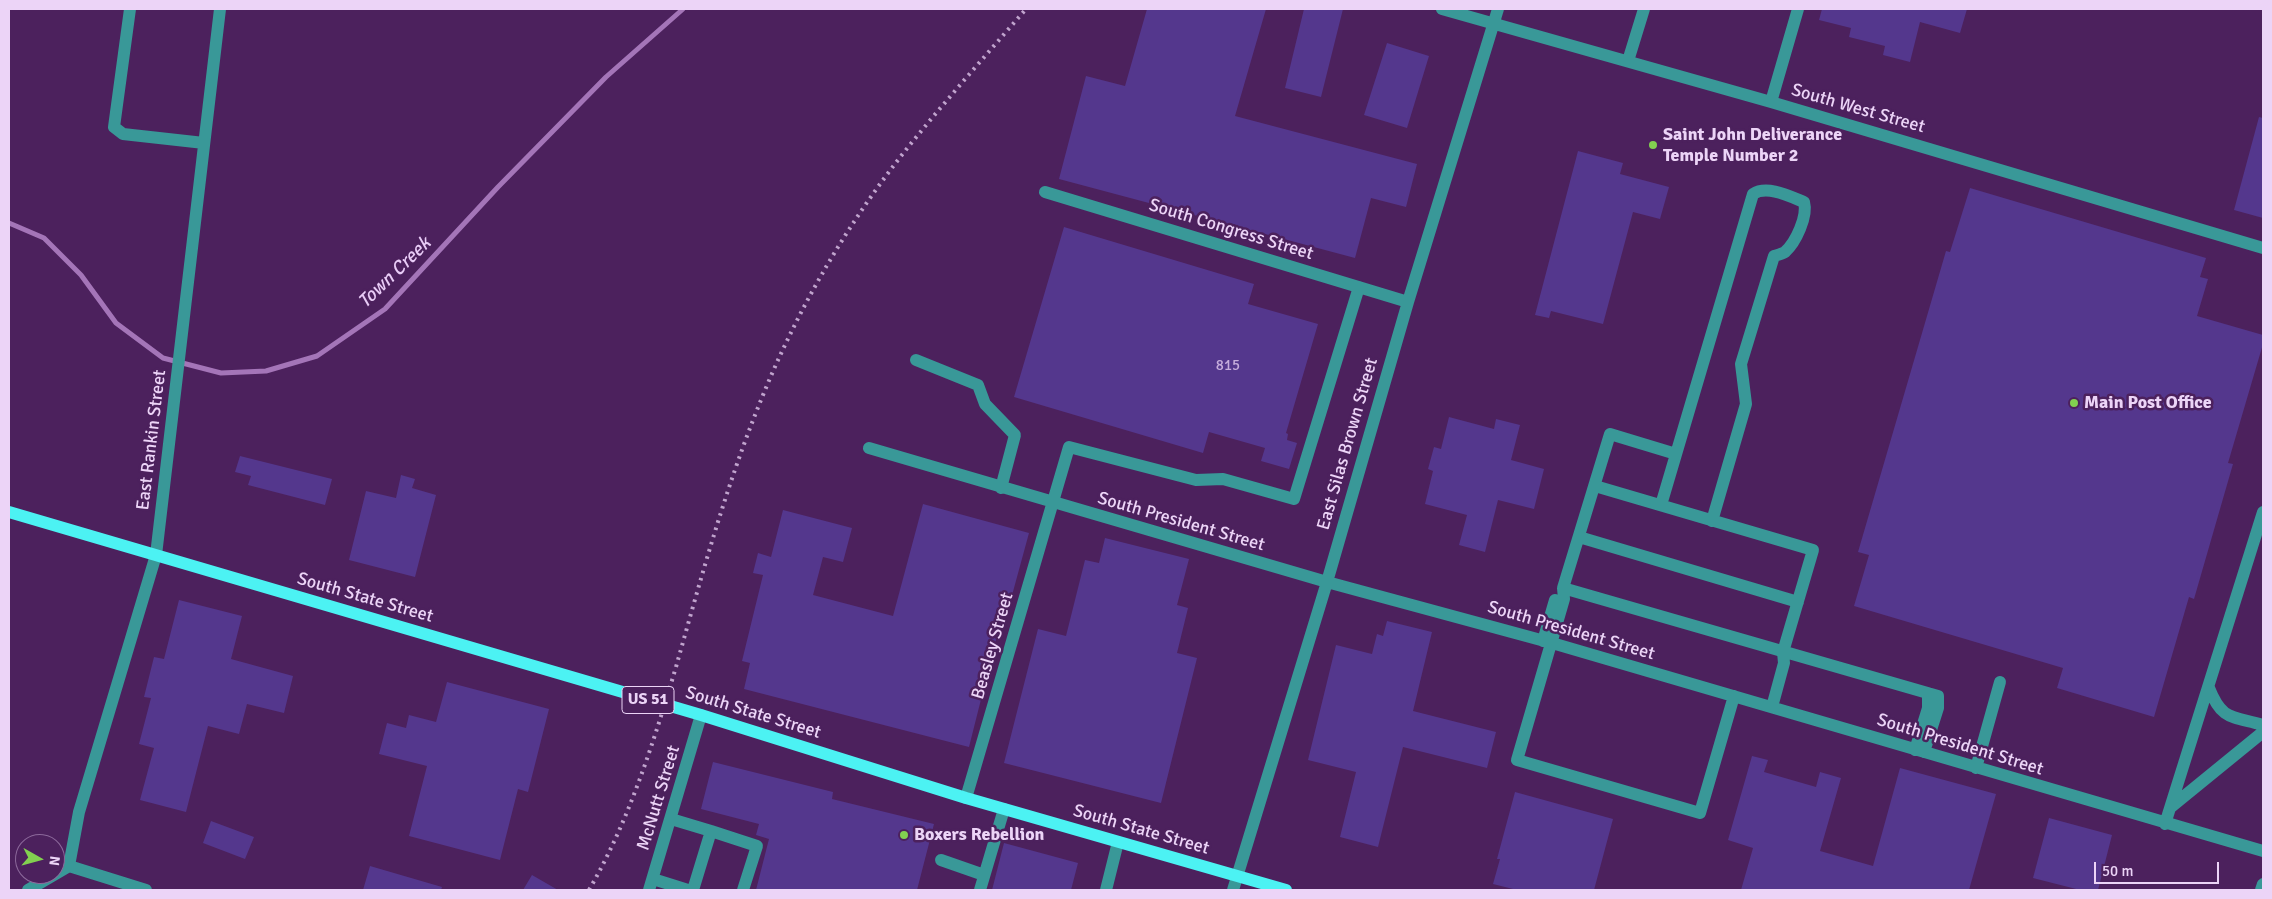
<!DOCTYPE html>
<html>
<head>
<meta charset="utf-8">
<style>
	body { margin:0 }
	#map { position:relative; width:2272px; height:899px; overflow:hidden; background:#4c215d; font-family:Signika,sans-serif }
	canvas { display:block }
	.frame { position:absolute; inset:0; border:10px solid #ecd4f7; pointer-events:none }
	.north { position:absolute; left:15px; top:834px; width:50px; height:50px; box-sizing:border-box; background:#4c215d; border:1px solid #8c699b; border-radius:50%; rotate:97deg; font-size:14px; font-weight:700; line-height:20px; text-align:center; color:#ecd4f7 }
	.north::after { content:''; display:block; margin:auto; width:18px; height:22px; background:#82d050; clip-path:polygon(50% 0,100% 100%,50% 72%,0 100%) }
	.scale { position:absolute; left:2094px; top:862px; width:125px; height:22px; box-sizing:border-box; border:2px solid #ecd4f7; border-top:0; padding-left:6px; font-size:15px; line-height:18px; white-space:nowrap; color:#ecd4f7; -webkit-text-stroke:4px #4c215d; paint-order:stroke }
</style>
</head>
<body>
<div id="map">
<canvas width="2272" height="899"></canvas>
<div class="frame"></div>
<div class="north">N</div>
<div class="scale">50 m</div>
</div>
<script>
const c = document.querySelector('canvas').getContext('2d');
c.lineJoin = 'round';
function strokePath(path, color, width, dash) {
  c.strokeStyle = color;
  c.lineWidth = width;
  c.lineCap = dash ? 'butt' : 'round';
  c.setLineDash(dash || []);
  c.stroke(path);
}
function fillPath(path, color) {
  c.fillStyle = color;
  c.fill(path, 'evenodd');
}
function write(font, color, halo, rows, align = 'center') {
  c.font = font + ' Signika,sans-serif';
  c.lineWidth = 5;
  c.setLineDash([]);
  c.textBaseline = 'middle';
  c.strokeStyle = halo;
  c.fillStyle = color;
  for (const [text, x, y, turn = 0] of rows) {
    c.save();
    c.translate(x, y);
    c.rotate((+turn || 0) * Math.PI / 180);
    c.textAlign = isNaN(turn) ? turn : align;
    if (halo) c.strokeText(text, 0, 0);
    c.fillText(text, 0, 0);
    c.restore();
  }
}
strokePath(new Path2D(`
	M9 223 44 238 81 275 116 323 163 358 221 373 266 371 317 356 385 309 498 187 606 77 683 9`), '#a475b8', 5);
fillPath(new Path2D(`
	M1147 9H1266L1235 116 1417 164 1406 207 1371 198 1355 258 1059 179 1086 76 1125 86Z
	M1304 9H1343L1321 97 1285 88Z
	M1822 9H1967L1960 33 1920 22 1910 62 1883 55 1885 46 1849 37 1851 28 1819 20Z
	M1387 43 1429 56 1407 128 1364 115Z
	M2259 117 2263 118V218L2234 210Z
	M1578 151 1623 163 1620 174 1669 187 1660 219 1633 212 1603 324 1551 311 1549 318 1535 315Z
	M1970 188 2206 258 2200 277 2208 279 2197 316 2263 335V344L2228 463 2233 464 2194 599 2189 597 2154 717 2057 688 2063 668 1854 606 1869 555 1858 552 1946 251 1950 252Z
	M1064 227 1254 284 1248 304 1318 324 1286 433 1288 434 1287 440 1297 443 1289 469 1261 461 1265 448 1209 432 1203 453 1014 397Z
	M1449 417 1494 429 1496 419 1520 425 1511 460 1544 469 1534 509 1498 500 1485 552 1459 545 1467 515 1425 504 1433 471 1428 469 1434 447 1441 449Z
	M240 456 332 479 325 505 248 485 251 476 235 472Z
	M401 475 415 479 412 488 436 495 415 577 349 560 366 491 396 498Z
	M923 504 1029 533 1005 621 1001 620 969 747 744 689 750 663 742 661 763 575 753 573 758 553 771 557 783 510 852 528 843 562 823 557 813 595 893 616Z
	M1105 538 1189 559 1177 605 1188 608 1177 653 1197 658 1161 803 1004 763 1038 629 1066 636 1085 560 1099 563Z
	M179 600 242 616 231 659 293 676 284 713 247 704 239 734 208 726 186 812 140 800 154 748 139 744 151 698 144 697 154 657 164 659Z
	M1387 621 1432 632 1413 711 1496 732 1487 768 1403 747 1378 847 1340 837 1356 772 1308 760 1336 645 1372 654 1377 634 1383 636Z
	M447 682 549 709 528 792 518 789 500 860 409 836 427 766 379 754 387 723 406 728 409 715 436 722Z
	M1752 756 1768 760 1764 772 1816 787 1820 772 1841 778 1820 851 1873 866 1900 768 1996 794 1969 890H1741L1753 848 1728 840Z
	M713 762 833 792 832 799 934 824 917 890H756L769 839 756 835 759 824 701 809Z
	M1515 792 1613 819 1594 890H1517L1493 884 1500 859H1497Z
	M2049 818 2112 835 2098 890H2080L2033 878Z
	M211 821 254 837 245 859 203 843Z
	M1004 843 1078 863 1071 890H992Z
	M370 866 442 887 441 890H363Z
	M532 875 558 890H523Z`), '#54378d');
strokePath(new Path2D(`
	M130 9 114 127 123 134 204 143
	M1442 9 1771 102 2263 248
	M1628 61 1644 9
	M1771 102 1798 9
	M1045 192 1408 302
	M916 360 978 385 985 404 1015 435 1001 488
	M869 448 1327 582 1552 643 2263 851
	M1676 454 1610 434 1563 588 1938 696V708L1924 752
	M1595 486 1813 550 1783 652 1784 663 1772 707
	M1661 505 1753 194C1767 185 1789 196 1804 202 1808 216 1796 242 1785 252 1782 254 1777 255 1774 256L1741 364 1746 404 1712 521
	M1579 537 1798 602
	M1563 588 1564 599 1517 760 1700 813 1734 696
	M1543 641 1555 600
	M2209 688C2222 721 2232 716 2263 725
	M1915 750 1928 708V693
	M1976 768 2000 682
	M966 798 1069 447 1196 480 1223 479 1294 499 1359 287
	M2171 807 2263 732
	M671 819 711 831 693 890
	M2165 824 2263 512
	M711 831 757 846 743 890
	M941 860 984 875
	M69 866 79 812 156 555 220 9
	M653 879 688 890
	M28 890 69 866 146 890
	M649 890 701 715
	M980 890 1004 809
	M1106 890 1118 842
	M1233 890 1327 582 1408 302 1498 9
	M2261 890 2263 884`), '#399898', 12);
strokePath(new Path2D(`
	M9 512 701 715 966 798 1286 890`), '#4cf2f3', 12);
strokePath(new Path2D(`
	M589 890C629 821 653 744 676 667 701 578 726 486 761 400 797 310 848 222 909 146 947 99 987 54 1026 9`), '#c1a4ce', 4, [2.5, 5]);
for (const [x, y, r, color] of [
	[1653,145,5,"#82d050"],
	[2074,403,5,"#82d050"],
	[904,835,5,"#82d050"]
]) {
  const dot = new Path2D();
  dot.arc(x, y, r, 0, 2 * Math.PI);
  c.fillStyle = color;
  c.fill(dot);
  strokePath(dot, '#4c215d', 2);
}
write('15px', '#c6addc', null, [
	["815",1228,366]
]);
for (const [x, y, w] of [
	[648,700,52]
]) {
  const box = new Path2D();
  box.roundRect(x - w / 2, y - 13.5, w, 27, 4);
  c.fillStyle = '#4c215d';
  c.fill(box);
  strokePath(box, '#ecd4f7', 1);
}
write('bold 16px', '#ecd4f7', null, [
	["US 51",648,700]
]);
write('18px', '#ecd4f7', '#4c215d', [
	["South West Street",1858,109,16],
	["South Congress Street",1231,230,17],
	["East Rankin Street",152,440,-83],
	["East Silas Brown Street",1348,444,-74],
	["South President Street",1181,522,16],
	["South State Street",365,598,16],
	["South President Street",1571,631,16],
	["Beasley Street",993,646,-74],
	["South State Street",753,713,17],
	["South President Street",1960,745,17],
	["McNutt Street",659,798,-73],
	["South State Street",1141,830,16]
]);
write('bold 18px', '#ecd4f7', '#4c215d', [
	["Saint John Deliverance",1663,135],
	["Temple Number 2",1663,156],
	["Main Post Office",2084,403],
	["Boxers Rebellion",914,835]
], 'left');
write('italic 19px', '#e9ccf7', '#4c215d', [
	["Town Creek",395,273,-44]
]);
</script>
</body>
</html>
